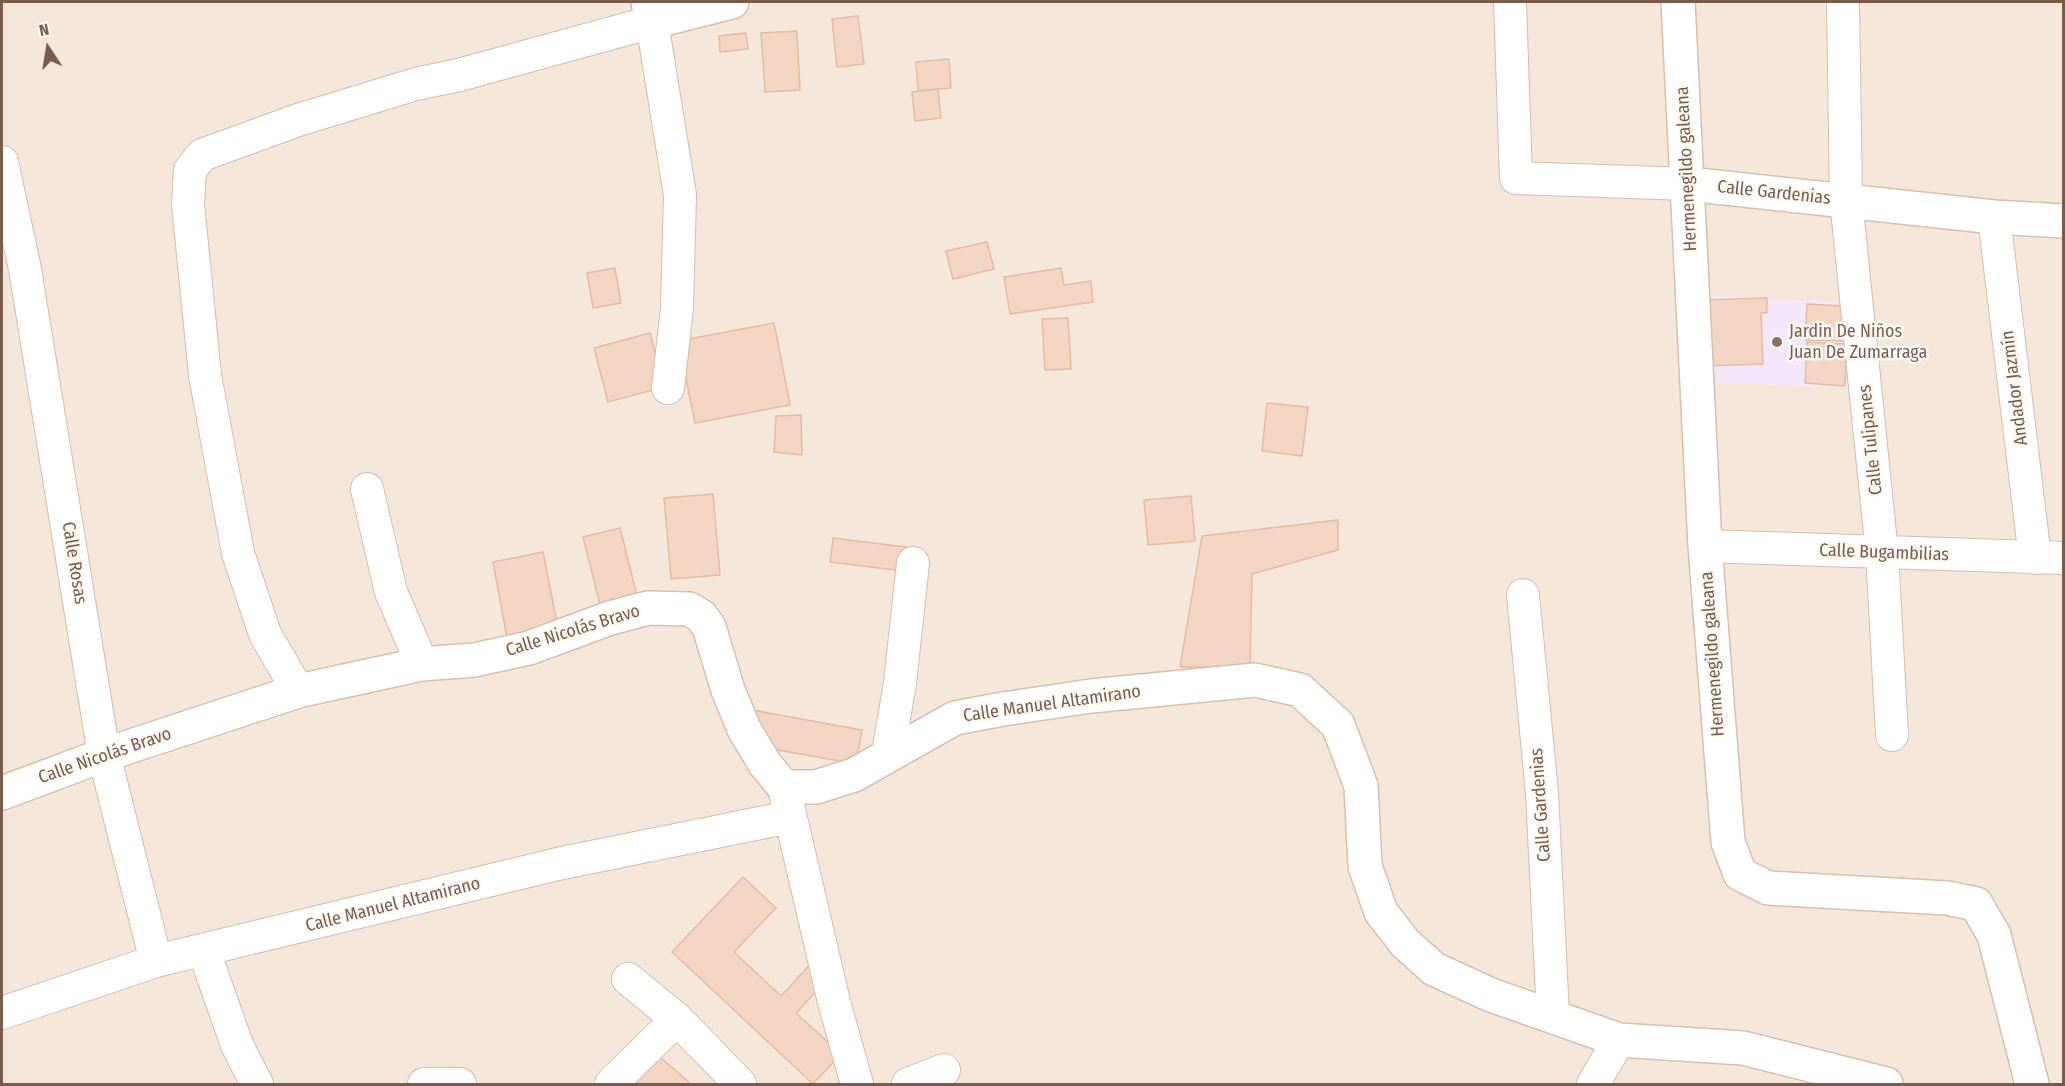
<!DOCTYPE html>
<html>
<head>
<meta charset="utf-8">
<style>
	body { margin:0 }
	#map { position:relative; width:2065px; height:1086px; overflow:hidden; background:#fdf6ec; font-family:"Fira Sans Condensed",sans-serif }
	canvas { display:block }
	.frame { position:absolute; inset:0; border:3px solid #7a5c4d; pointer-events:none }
	.north { position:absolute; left:18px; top:18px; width:60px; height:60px; -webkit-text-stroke:4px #fffaf3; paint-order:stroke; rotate:348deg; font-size:16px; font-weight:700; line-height:24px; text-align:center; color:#7a5c4d }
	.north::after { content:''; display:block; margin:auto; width:21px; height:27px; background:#7a5c4d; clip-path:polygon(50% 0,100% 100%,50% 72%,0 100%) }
</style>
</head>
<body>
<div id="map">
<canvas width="2065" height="1086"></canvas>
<div class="frame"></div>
<div class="north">N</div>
</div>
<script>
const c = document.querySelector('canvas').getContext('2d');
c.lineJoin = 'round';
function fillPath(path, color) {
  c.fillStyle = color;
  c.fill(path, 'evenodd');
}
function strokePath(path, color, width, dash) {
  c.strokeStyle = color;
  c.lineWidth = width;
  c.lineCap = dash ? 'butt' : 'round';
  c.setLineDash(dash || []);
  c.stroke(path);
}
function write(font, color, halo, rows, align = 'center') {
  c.font = font + ' "Fira Sans Condensed",sans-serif';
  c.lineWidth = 5;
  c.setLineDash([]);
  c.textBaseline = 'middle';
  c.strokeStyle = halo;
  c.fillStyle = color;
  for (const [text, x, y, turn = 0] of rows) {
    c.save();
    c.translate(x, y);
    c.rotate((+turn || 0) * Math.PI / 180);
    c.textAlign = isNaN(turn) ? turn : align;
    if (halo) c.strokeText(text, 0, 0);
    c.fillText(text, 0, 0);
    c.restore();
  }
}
fillPath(new Path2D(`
	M2 2H2063V1084H2Z`), '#f5e8da');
fillPath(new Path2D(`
	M1697 296 1852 302 1856 388 1702 382Z`), '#f3e8fa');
const building = new Path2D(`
	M858 16 864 64 837 67 832 19Z
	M797 31 800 90 765 92 761 33Z
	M746 33 748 49 720 52 719 36Z
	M949 59 951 88 918 91 916 62Z
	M938 89 941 118 915 121 912 92Z
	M987 242 994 269 953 279 946 251Z
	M615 268 621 303 593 308 587 273Z
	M1061 268 1064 285 1091 281 1093 302 1010 314 1004 277Z
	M1767 298V313H1761L1763 364 1704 366 1701 300Z
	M1807 304 1845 306 1844 341 1805 340Z
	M1068 318 1071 369 1045 370 1042 319Z
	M774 323 790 405 695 423 678 341Z
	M650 333 664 387 608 402 594 348Z
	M1807 342 1847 344 1845 386 1805 383Z
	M1267 403 1308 407 1302 456 1262 451Z
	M801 415 802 455 774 452 776 416Z
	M713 494 720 575 671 579 664 498Z
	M1191 496 1195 541 1148 545 1144 500Z
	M1338 520V550L1252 574 1250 667H1180L1202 536Z
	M620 528 637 596 600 605 583 537Z
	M833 538 906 547 903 571 830 562Z
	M543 552 558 628 507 638 493 562Z
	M752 710 862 730 856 764 761 747Z
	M743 877 776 908 734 952 781 996 817 957 825 982 796 1013 841 1054 813 1084 672 952Z
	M653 1051 690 1083 689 1084H623Z`);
fillPath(building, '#f3d5c3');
strokePath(building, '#e6bba3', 1.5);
const street = new Path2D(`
	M1510 2 1516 178 1688 184
	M1843 2 1846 200 1882 553 1892 735
	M2 162 25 269 104 755 156 961
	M1994 217 2035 558
	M367 489 391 592 422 664
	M1705 546 2064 558
	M1523 595 1542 793 1553 1016
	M298 691 265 634 238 553 205 375 188 204 190 170 202 155 298 120 416 84 459 75 652 22 680 195 677 308 668 388
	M888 753 900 683 913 563
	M786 797 834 1002 857 1084
	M204 951 237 1045 257 1084
	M628 979 677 1019 740 1084
	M2 1013 156 961 562 863 790 817
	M424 1084H460
	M611 1084 677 1019
	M908 1084 944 1070
	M1593 1084 1619 1040`);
const secondary = new Path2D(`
	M648 2 652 22 732 2
	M1678 2 1705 546 1728 842 1740 874 1768 888 1947 898 1976 904 1994 935 2032 1084
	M1688 184 1994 217 2064 221
	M2 793 104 755 298 691 422 664 474 660 529 648 610 618 648 608 689 609 701 616 709 627 728 690 744 729 765 764 784 787H816L854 775 955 718 1003 709 1091 696 1255 680 1300 690 1338 725 1361 786 1365 866 1381 912 1405 943 1434 969 1491 995 1619 1040 1743 1048 1886 1084`);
strokePath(street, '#d1beb0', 34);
strokePath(secondary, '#d6c0b0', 36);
strokePath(street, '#fff', 32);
strokePath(secondary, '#fff', 33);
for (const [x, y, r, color] of [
	[1777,342,6,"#8d6e63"]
]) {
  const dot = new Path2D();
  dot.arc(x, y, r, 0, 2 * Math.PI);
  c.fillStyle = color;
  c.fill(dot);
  strokePath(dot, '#fffaf3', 2);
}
write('18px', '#7a5c4d', '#fffaf3', [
	["Hermenegildo galeana",1687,169,-93],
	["Calle Gardenias",1774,193,6],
	["Andador Jazmín",2015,388,-97],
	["Calle Tulipanes",1871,440,-96],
	["Calle Bugambilias",1884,553,2],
	["Calle Rosas",74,563,81],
	["Calle Nicolás Bravo",573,631,-17],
	["Hermenegildo galeana",1713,654,-94],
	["Calle Manuel Altamirano",1052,704,-8],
	["Calle Nicolás Bravo",105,756,-19],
	["Calle Gardenias",1541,805,-94],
	["Calle Manuel Altamirano",393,905,-14]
]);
write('18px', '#785e54', '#fffaf3', [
	["Jardin De Niños",1789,332],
	["Juan De Zumarraga",1789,353]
], 'left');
</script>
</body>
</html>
